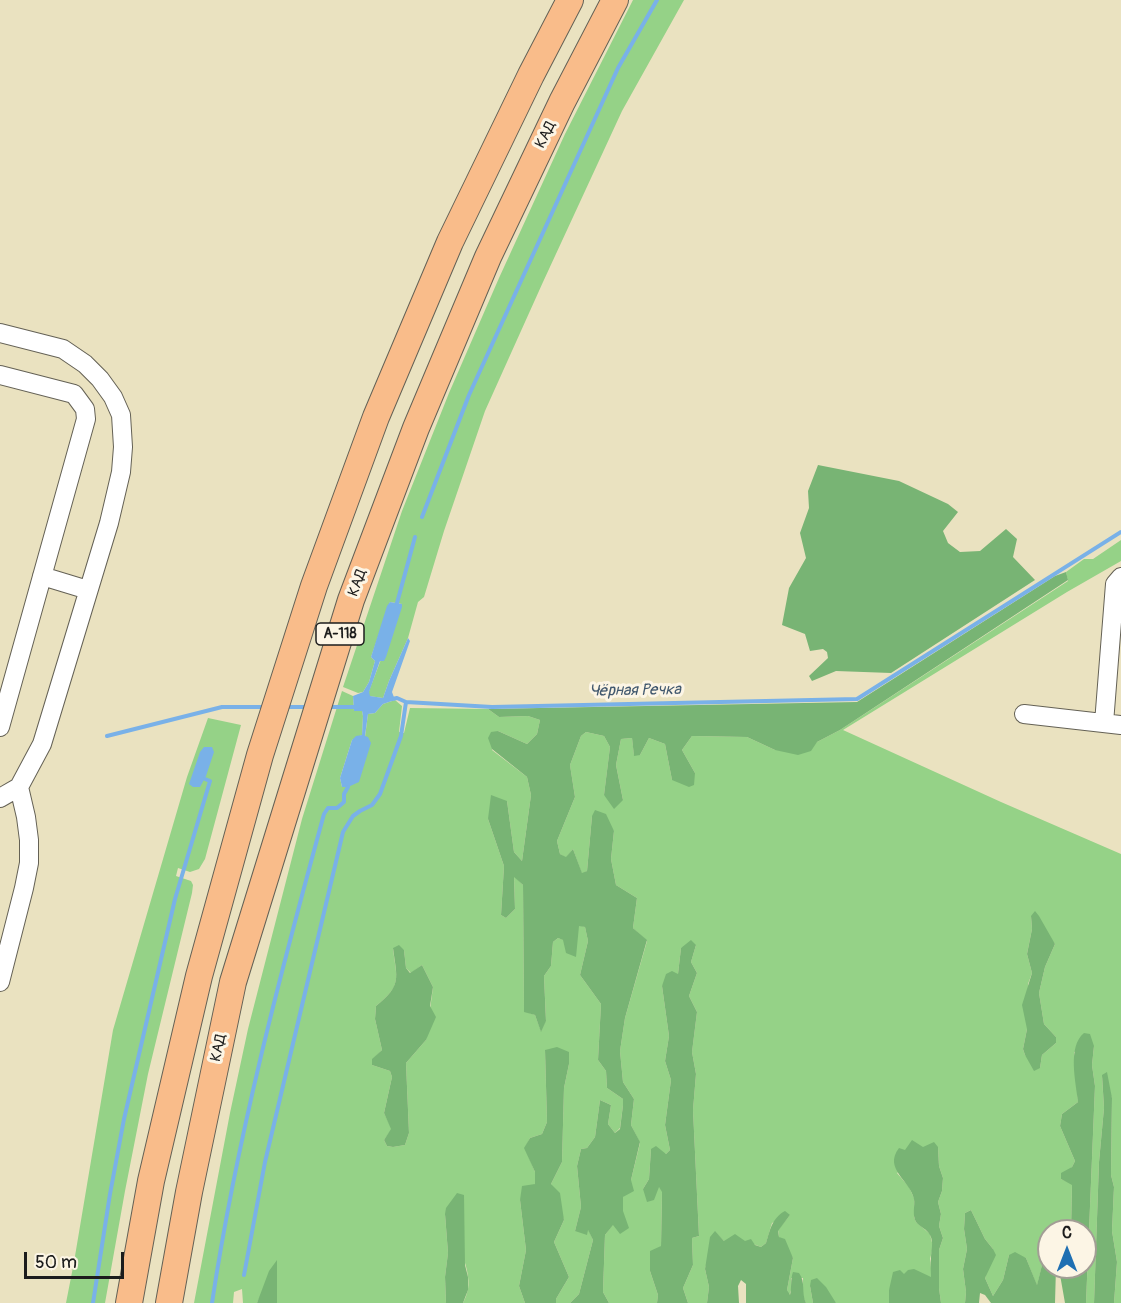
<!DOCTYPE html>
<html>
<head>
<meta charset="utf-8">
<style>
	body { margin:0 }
	#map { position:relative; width:1121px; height:1303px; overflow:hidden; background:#eae2c0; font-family:Pangolin,sans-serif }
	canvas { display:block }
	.north { position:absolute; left:1037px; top:1219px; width:60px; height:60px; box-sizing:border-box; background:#fcf5e5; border:2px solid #a29e95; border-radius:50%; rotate:0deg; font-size:16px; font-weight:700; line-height:24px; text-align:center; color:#1c1c1c }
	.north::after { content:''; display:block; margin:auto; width:21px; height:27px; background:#1f6fb2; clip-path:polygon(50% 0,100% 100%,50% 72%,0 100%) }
	.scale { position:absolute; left:24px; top:1252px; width:100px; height:27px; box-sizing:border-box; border:3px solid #1c1c1c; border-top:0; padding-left:8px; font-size:18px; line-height:21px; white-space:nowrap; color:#1c1c1c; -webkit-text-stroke:4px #fcf5e5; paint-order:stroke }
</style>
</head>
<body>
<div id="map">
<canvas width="1121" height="1303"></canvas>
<div class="north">С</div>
<div class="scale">50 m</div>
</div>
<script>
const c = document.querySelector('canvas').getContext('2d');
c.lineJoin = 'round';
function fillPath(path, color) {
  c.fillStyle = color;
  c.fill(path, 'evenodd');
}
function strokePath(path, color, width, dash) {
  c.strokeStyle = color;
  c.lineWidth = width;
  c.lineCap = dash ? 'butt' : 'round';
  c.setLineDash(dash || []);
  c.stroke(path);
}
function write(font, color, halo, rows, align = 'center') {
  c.font = font + ' Pangolin,sans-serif';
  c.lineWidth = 6;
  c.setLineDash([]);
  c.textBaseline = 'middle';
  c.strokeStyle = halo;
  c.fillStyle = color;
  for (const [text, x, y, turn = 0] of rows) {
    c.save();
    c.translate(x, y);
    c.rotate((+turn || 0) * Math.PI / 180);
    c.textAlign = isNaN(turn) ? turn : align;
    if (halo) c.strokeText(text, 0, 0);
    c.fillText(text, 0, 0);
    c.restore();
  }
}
fillPath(new Path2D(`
	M633 0H684L622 111 543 282 485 411 444 531 424 597 418 602 408 638 389 681 383 698 369 696V691L402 604 390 602 371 657 375 661 369 682 363 692 358 693 343 687 402 511 449 393 499 278 565 134Z
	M1121 540V561L1067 592 843 730 1001 802 1121 854V1303H1114L1117 1262 1112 1231 1114 1187 1111 1175 1112 1098 1102 1076 1104 1108 1099 1162 1094 1303H1086L1095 1086 1092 1065 1094 1046 1074 1052 1078 1102 1062 1114 1060 1126 1075 1161 1072 1167 1061 1179 1072 1184 1071 1231H1049V1252L1043 1261 1037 1286 1026 1258 1009 1255 1003 1280 993 1296 985 1278 993 1249 985 1239 971 1210 965 1213 964 1229 967 1249 963 1269 966 1292 965 1303H941L939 1288V1250L943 1238 939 1226 941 1214 938 1202 942 1191 943 1178 939 1166 938 1147 897 1173 909 1187 914 1198V1217L916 1222 930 1234 933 1247 930 1259 932 1278 904 1275 889 1290V1303H836L810 1286 813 1303H806L803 1297V1278H791V1290L789 1296 787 1290 793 1258 779 1237 778 1230 790 1215 772 1223 766 1243 761 1247 745 1241H724L715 1232 705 1269 709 1287 707 1303H688L683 1288 693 1265 692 1238 699 1236 693 1110 696 1074 692 1052 697 1012 689 996 697 973 691 962 696 945 681 948 678 974 662 986 669 1036 665 1061 671 1080 665 1125 670 1150 666 1154 651 1149 649 1179 643 1189 659 1186 662 1191 661 1246 650 1271 658 1295 657 1303H609L603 1292 605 1235 623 1211V1197L631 1180 640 1143 631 1125 634 1099 623 1082 620 1051 625 1018 647 941 633 928 637 898 616 885 611 859 614 831 592 816 587 871 582 874 573 849 566 858 560 854 557 841 575 797 570 765 581 736 586 732 604 736 610 747 604 795 623 800 616 765 621 739 632 738 634 755H640L649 738 665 744 672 780 695 773 682 750 692 736 747 737 775 750 817 742 840 730 1068 581 1066 572 1084 559H1093ZM1031 916 1055 944 1045 967 1039 993 1044 1024 1056 1037V1043L1042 1055 1040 1068 1025 1055 1023 1049 1027 1029 1028 984 1032 973 1027 954 1032 929Z
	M342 691 353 696 354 711H362L363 716 362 735 352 740 340 778 342 787 365 737 368 714 375 713 383 704 395 700 402 706 399 732 404 733 410 708 488 709 499 717 528 716 540 720 537 734 527 744 498 731 492 750 527 777 531 795 522 861 514 852 507 801 488 819 504 866 501 915 506 918 515 909 514 876 523 885 524 1011 535 1015 541 1031 546 1020 544 976 551 966 553 942 558 938 564 940 579 925 585 927 588 941 580 975 601 1004 598 1060 606 1071 607 1088 623 1099V1105L620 1128 615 1133 608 1124 611 1105 600 1100 595 1137 587 1148 581 1149 577 1166 581 1207 575 1231 588 1229 593 1240 579 1294 570 1303H556V1299L569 1277 554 1242 564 1220 551 1184 562 1162 564 1088 569 1064 545 1050 547 1122 542 1134 530 1138 525 1148 535 1172V1184L520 1200 526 1250 519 1286 525 1303H463C465 1299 467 1294 468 1289 472 1268 453 1234 445 1214L448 1253 445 1277 446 1303H277V1261L257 1303H243L242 1289 234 1292 233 1303H194L230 1113 248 1029 302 819ZM393 949 404 950 406 968 411 973 422 965 433 987 426 1040 406 1063 409 1133 405 1145 393 1147 387 1146 384 1140 392 1129 384 1113 392 1077 390 1071 372 1065 373 1059 382 1050 375 1019 376 1006C402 985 397 980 393 949Z
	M208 718 241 725 205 859 199 869 190 872 178 868 176 876 191 881 193 885 192 893 148 1074 125 1191 105 1303H66L74 1262 113 1030 187 777Z`), '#95d287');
fillPath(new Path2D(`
	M818 465 899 481 948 504 958 512 943 531 948 543 960 552 980 551 1006 529 1017 539 1013 557 1035 580 891 673 836 671 812 681 809 676 828 658 827 652 823 649 810 651 805 634 782 625 789 588 806 558 800 533 809 508 808 491Z
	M1066 572 1068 580 840 730 817 742 811 751 798 755 775 750 747 737 692 736 682 750 695 773 694 785 689 787 672 780 665 744 649 738 640 755 634 756 632 738 621 739 616 765 623 800 614 809 604 795 610 747 604 736 586 732 581 736 570 765 575 797 557 841 560 854 566 857 573 849 582 873 587 871 592 816 595 810 606 814 614 831 611 859 616 885 637 898 633 928 647 940 625 1018 620 1051 623 1082 634 1099 631 1125 640 1142 631 1180 634 1191 623 1197V1211L629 1228 620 1234 613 1225 605 1235 603 1292 609 1303H570L579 1294 593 1240 588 1230 587 1235 575 1231 581 1207 577 1166 581 1149 587 1148 595 1137 600 1100 611 1105 608 1124 615 1133 620 1129 623 1105V1099L607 1088 606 1071 598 1060 601 1004 580 975 588 941 585 927 579 926 576 957 566 953 563 940 558 938 553 942 551 966 544 976 546 1021 541 1032 535 1015 524 1012 523 885 514 877 515 909 506 918 501 915 504 866 488 819 491 795 507 801 514 852 522 861 531 795 527 777 492 749 488 738 491 732 498 731 527 744 537 734 540 720 528 716 499 717 488 709 857 702 1055 576Z
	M1035 911 1039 916 1055 944 1045 967 1039 993 1044 1024 1056 1037V1043L1042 1055 1040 1068 1034 1071 1025 1055 1023 1049 1027 1029 1022 1005 1032 973 1027 954 1032 929 1031 916Z
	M691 940 696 945 691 962 697 973 689 996 697 1012 692 1052 696 1074 693 1110 699 1236 692 1238 693 1265 683 1288 688 1303H657L658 1295 650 1271V1251L661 1246 662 1192 659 1187 654 1200 647 1202 643 1189 649 1179 651 1149 656 1146 666 1154 670 1150 665 1125 671 1080 665 1061 669 1036 662 986 666 974 672 971 678 974 681 948Z
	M399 945 404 950 406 968 410 973 422 965 433 987 430 1006 436 1017 426 1040 406 1063 409 1133 405 1145 393 1147 387 1146 384 1140 391 1129 384 1113 392 1077 390 1071 372 1065V1059L382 1050 375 1019 376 1006C402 985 397 979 393 948Z
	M1084 1033 1090 1034 1094 1046 1092 1065 1095 1086 1086 1303H1065L1059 1269 1060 1267H1085V1231H1071L1072 1185 1061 1179V1173L1072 1167 1075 1161 1060 1126 1062 1114 1078 1102C1076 1082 1067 1047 1084 1033Z
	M557 1047 569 1052V1064L564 1088 562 1162 551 1184 560 1193 564 1220 554 1242 569 1277 556 1299V1303H525L519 1286 526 1250 520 1200 522 1186 535 1184V1172L524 1148 530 1138 542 1134 547 1122 545 1050Z
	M1107 1072 1112 1098 1111 1175 1114 1187 1112 1231 1117 1262 1114 1303H1094L1099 1162 1104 1108 1102 1075Z
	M912 1140 923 1147 934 1142 938 1147 939 1166 943 1178 942 1191 938 1202 941 1214 939 1226 943 1238 939 1250V1288L941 1303H889V1290L893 1272 900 1270 904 1274 908 1270 914 1269 931 1277C931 1271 930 1264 931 1258 931 1251 934 1242 930 1235 927 1229 920 1227 916 1222 912 1215 915 1206 914 1199 910 1180 883 1169 899 1148L905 1150Z
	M457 1193 464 1195 465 1265 468 1277V1290L463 1303H446L445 1277 448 1253 445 1214 446 1208Z
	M971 1210 985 1239 993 1249 996 1255 985 1278 993 1296 1003 1280 1009 1255 1015 1252 1026 1258 1037 1285 1043 1261 1049 1252V1267H1056L1055 1303H991L985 1295 980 1293 979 1303H965L966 1292 963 1269 967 1249 964 1229 965 1213Z
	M785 1211 790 1215 778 1231 779 1237 785 1239 793 1258 787 1290 790 1295C792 1288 790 1280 793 1272L799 1273C806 1282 801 1293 806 1303H746V1284L741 1280 738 1286 739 1303H707L709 1287 705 1269 710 1237 715 1231 724 1241 735 1234 745 1241 751 1239 755 1245 761 1247 766 1243C770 1230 772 1218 785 1211Z
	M277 1260V1303H257L269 1271Z
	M817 1278 826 1287 836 1303H813L810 1286 811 1280Z`), '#78b474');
fillPath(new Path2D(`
	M390 602 402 604V607L386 657 384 661H380L369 692 370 696 383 698 389 681 408 638 410 641 392 692 395 700 383 704 375 713 368 714 365 736 368 737 371 743 359 782 348 787H342L340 778 352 740 356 736 362 735 363 716 362 711H354L353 696 363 692 369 682 375 661 371 657 387 606Z
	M204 747H212L214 752 206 776 200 787H193L189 784 200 752Z`), '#79b1e8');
strokePath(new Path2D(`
	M422 517 469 395 618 68 657 0
	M397 603 415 537
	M392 699 397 698 406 702 492 707 857 699 1121 532
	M284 707H310
	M326 707H358
	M107 736 222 707H265
	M244 1275 265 1162 343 832 353 816 360 811 372 805 380 794 401 736 406 702
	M93 1303 110 1194 124 1119 175 899 210 781 205 779
	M212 1303C237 1137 280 975 324 814L328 808H337L344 802V794L348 787`), '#79b1e8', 4);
const minor = new Path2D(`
	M0 333 63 349 85 364 100 379 113 397 121 415 123 447 121 472 109 523 42 744 19 787 0 798
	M0 375 74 394 85 409 86 419 0 727
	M42 576 88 590
	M1024 714 1121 725
	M1104 723 1115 584 1121 577
	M0 982 24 888 29 863V840L26 817 19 787`);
const highway = new Path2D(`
	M129 1303 151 1181 199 976 260 755 314 586 376 417 450 242 531 75 570 0
	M169 1303 189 1192 233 982 351 600 416 428 488 257 562 102 615 0`);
strokePath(minor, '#646155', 20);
strokePath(highway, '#646155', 28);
strokePath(minor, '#fff', 18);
strokePath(highway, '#f9bc8a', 26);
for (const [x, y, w] of [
	[340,634,48]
]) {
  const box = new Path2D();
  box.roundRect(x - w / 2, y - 11, w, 22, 4.5);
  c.fillStyle = '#fcf5e5';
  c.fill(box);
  strokePath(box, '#1c1c1c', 1.5);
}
write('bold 14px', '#1c1c1c', null, [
	["А-118",340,634]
]);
write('15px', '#1c1c1c', '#fcf5e5', [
	["КАД",546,135,-64],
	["КАД",358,583,-70],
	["КАД",219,1048,-78]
]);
write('italic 16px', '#41586e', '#fcf5e5', [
	["Чёрная Речка",635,691,-1]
]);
</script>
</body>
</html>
